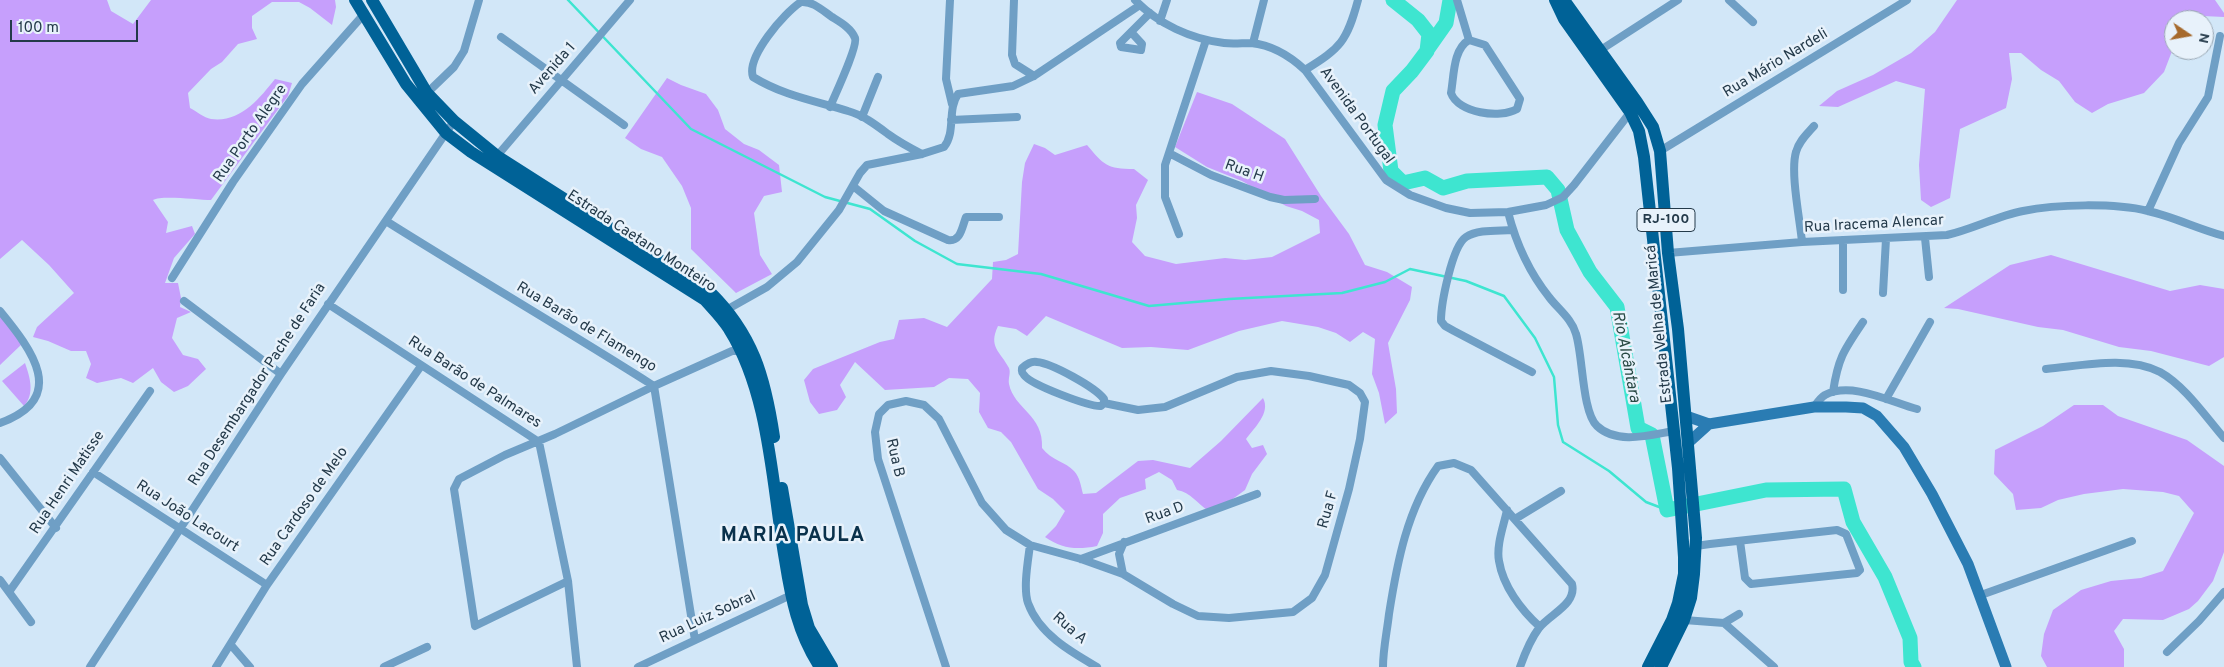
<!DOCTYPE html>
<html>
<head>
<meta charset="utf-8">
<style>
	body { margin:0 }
	#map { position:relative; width:2224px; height:667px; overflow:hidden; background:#d2e7f8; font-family:Overpass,sans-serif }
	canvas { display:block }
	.north { position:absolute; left:2164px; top:10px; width:50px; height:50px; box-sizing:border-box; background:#e8f2fb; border:1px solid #9aa8b4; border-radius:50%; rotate:102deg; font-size:14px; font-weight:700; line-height:20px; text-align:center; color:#243a4a }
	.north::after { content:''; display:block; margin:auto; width:18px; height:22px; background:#a66a2d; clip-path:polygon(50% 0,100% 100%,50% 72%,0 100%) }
	.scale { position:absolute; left:10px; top:20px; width:128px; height:22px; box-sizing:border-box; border:2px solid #243a4a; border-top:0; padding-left:6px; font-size:15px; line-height:18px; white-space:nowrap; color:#243a4a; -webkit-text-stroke:4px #e8f2fb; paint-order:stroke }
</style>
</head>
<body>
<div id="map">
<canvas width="2224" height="667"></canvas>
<div class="north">N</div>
<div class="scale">100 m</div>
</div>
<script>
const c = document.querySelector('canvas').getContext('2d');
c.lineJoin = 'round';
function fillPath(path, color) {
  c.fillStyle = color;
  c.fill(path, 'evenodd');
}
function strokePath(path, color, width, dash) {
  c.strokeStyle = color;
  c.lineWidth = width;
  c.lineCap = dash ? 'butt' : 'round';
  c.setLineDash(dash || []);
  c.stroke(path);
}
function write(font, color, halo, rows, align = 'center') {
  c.font = font + ' Overpass,sans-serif';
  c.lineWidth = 5;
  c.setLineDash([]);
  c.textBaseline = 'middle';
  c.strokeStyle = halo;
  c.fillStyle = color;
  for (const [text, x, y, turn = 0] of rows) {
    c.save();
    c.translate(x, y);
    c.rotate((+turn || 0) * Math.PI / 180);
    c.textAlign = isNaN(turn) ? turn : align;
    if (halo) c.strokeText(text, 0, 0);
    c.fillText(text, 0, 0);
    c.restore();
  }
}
fillPath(new Path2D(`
	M0 0H107L111 11 133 24 151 0H335L336 7 332 25 310 8 299 2H272L252 16V28L257 39 238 44 222 62 211 69 188 93 190 108C196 111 204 118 211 119 240 123 259 99 275 79L292 83 288 96 211 200C198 200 162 195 153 200L168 222 166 233 192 226 195 234 174 258 165 283H178L181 298 180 307 191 312 177 318 172 338 183 355 198 359 206 369 188 386 174 392 161 382 153 368 133 383 121 378 97 383 86 378 91 364 86 351H71L48 341 33 337 37 327 74 293 49 265 22 240 0 259Z
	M1957 0H2215L2224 13V17L2203 16 2174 20V46L2164 72 2144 93 2108 104 2092 113 2075 102 2059 81 2041 70 2021 53H2009L2012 79 2006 108 1960 129 1950 198 1931 207 1921 200 1919 165 1925 89 1896 81 1838 107 1819 106 1837 91 1873 75 1911 53 1935 32Z
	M667 78 681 85 706 94 718 110 725 129 744 144 759 150 779 165 782 192 764 196 754 213 760 255 772 274 736 293 691 249V208L682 186 662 157 641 149 625 138Z
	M1197 92 1232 104 1285 139 1321 196 1349 234 1365 265 1387 272 1412 287 1410 300 1388 343 1396 389 1397 413 1385 424 1379 393 1372 374 1375 339 1363 332 1350 342 1336 333 1318 327 1282 321 1239 331 1188 350 1151 347 1122 348 1046 316 1027 336 1016 329 998 326C988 347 1000 351 1009 368 1011 373 1008 378 1009 384 1014 409 1044 415 1042 448 1051 460 1066 462 1074 471 1080 477 1081 487 1083 494L1096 493 1138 461 1153 460 1190 468 1221 441 1263 398C1271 413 1254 428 1246 439L1252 448 1263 445 1267 454 1252 474 1245 490 1230 501 1209 511C1197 504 1191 492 1177 490L1172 480 1159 472 1145 479 1146 489 1120 498 1103 514V533L1097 546C1077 550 1062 549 1045 537L1056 526 1065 511 1053 499 1038 489 1011 442 1001 432 988 428 979 412 980 393 968 379 949 378 934 387 885 390 855 362 840 385 846 397 837 410 819 414 810 402 804 380 813 369 880 342 894 339 899 320 924 318 947 327 992 279 993 262 1006 260 1018 254 1022 182 1025 163 1034 144 1045 148 1055 155 1087 145C1104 165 1107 169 1134 169L1148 180 1136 205 1137 218 1132 242 1145 256 1176 264 1225 258 1245 260 1272 257 1320 233 1319 220 1302 211 1286 206 1242 181 1207 167 1175 147Z
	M2051 255 2170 291 2200 285 2224 289V357L2209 366 2151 351 2119 347 2063 330 2038 327 1958 309 1944 308 2010 265Z
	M0 316 22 344 0 365Z
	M25 363C30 377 35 394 24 406L2 381Z
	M2074 405H2103L2118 416 2187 440 2224 466V552L2213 581 2198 601 2189 609 2163 620 2123 619 2114 631 2124 649V667H2047L2041 656 2044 634 2053 610 2081 590 2111 581 2141 578 2163 571 2194 513 2179 496 2163 492 2123 489 2084 494 2058 500 2041 508 2016 510 2013 494 1994 474 1995 450 2043 426Z`), '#c69ffc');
strokePath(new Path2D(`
	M568 0 691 129 825 197 870 209 915 241 957 264 1041 274 1149 306 1229 299 1342 293 1385 282 1410 269 1466 281 1504 296 1535 338 1554 377 1558 425 1563 442 1609 471 1646 502 1667 510`), '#3ee5d0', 2.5);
strokePath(new Path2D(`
	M1393 0 1418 20 1429 34 1427 51 1412 71 1393 91 1385 125 1391 171 1403 183 1425 178 1443 188 1467 181 1547 177 1558 190 1567 230 1590 272 1617 307 1638 428 1652 435 1667 510 1766 490 1844 489 1853 522 1885 577 1910 638 1911 662 1914 667
	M1427 50 1446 23 1450 0`), '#3ee5d0', 15);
strokePath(new Path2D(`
	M950 0 946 79 952 104
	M1014 0 1012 55 1015 64 1034 76
	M1135 0C1158 24 1191 39 1224 43 1233 44 1242 43 1251 43 1272 45 1290 56 1305 70L1386 180 1410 195 1446 208 1470 213 1508 212 1546 205 1563 197 1574 185 1632 110
	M1457 0 1469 40
	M1729 0 1753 22
	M1160 21 1167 0
	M1131 32 1142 44 1141 50 1121 47 1120 43 1150 13
	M501 37 624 125
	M1469 40 1485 45 1520 99 1517 109C1500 119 1458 113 1451 93 1454 76 1453 49 1469 40Z
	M1253 43 1264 0
	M1599 51 1678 0
	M1305 70C1341 48 1347 41 1358 0
	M427 93 454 67 464 51 479 0
	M830 107C835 95 858 46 855 38 851 28 840 22 832 17 822 10 813 1 801 2 784 13 746 57 753 77 784 96 816 101 848 111 863 115 876 125 888 134 899 142 910 148 922 154
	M862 117 878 77
	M951 120 1017 117
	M1660 151 1907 0
	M1169 153 1211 175 1270 197 1284 200 1315 199
	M497 156 630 0
	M853 186 884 211 948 240C961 242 962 227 966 217H999
	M2148 211 2179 143 2208 97 2220 36
	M1508 212C1516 243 1529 272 1549 297 1558 309 1572 319 1576 334 1583 356 1582 412 1597 426 1617 445 1650 435 1674 431
	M386 221C475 277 566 330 654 386L695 640
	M1512 230C1498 231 1478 229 1466 237 1452 246 1441 304 1441 321L1445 326 1454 331 1532 372
	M1179 234 1165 197V165L1206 40
	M1925 238 1929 277
	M1843 240V290
	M1802 242C1800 220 1790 172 1796 152 1799 141 1807 134 1814 126
	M1668 253 1802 242 1947 235C1973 229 1997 216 2023 211 2056 204 2115 203 2148 211 2174 217 2198 229 2224 236
	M172 278 233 182 302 84 365 13
	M1883 293 1886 239
	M184 301 281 374
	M328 304 539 442 568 581 577 667
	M728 309 767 287 797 262 839 210 860 173 867 165 922 154 944 147C956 132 947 110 958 94L1013 86 1034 76 1140 5
	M0 311C32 350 69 398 0 423
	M2046 369C2081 366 2127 355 2160 372 2185 386 2205 416 2224 438
	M1833 392C1838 358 1844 350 1863 322
	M1886 399 1930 322
	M1814 407C1817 403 1820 398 1825 395 1851 381 1891 402 1917 409
	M0 458 56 528
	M93 472 267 585
	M1507 510C1504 525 1496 545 1499 561 1503 586 1521 610 1540 627
	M1515 519 1561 491
	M1030 545C1028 561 1023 588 1028 603 1039 634 1071 652 1097 667
	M1696 546 1710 544 1837 530 1846 534 1860 570 1857 573 1751 584 1745 578 1740 541
	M1081 559 1257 494
	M1123 574 1119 554 1124 542
	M0 580 31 622
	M568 581 475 626 454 489 459 479 505 455 555 434 654 386 732 351H744
	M9 592 150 391
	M1981 595 2132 541
	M1684 620 1724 623 1774 667
	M1724 623 1739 614
	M231 645 250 667
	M2167 652 2199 621 2224 592
	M90 667 281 374 454 121
	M216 667 267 585 421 366
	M384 667 427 647
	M638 667 791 595
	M946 667 878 459 875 432 879 414 888 405 906 401 924 405 939 419 982 503 1006 530 1030 545 1081 559 1123 574 1173 604 1198 616 1229 618 1293 612 1312 598 1325 575 1349 489 1360 439 1365 402 1360 393 1349 385 1309 376 1271 371 1237 377 1165 407 1138 410 1104 403V399C1095 387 1051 363 1037 362 1031 361 1027 364 1022 368 1022 372 1021 372 1024 375 1031 385 1090 407 1101 406L1104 403
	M1383 667C1383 649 1387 632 1389 614 1397 563 1407 509 1438 466L1454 463 1471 470 1572 584C1577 604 1550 614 1539 628 1530 640 1525 653 1520 667`), '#6f9fc5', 8);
strokePath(new Path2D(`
	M1686 416 1709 424 1814 407H1846L1863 408 1877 416 1904 447 1932 494 1968 564 2006 667
	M1688 443 1709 424`), '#2a7cb3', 11);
strokePath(new Path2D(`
	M355 0 406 84 446 133 471 152 705 300C713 309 723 319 729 329 770 394 772 486 785 560 791 598 798 634 820 667
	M372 0 427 93 454 121 497 156 709 291C753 334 765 377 774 437
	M1555 0 1564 19 1630 112 1639 131 1644 157 1678 468 1684 557V574L1678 603 1672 620 1648 667
	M1564 0 1637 102 1653 127 1660 151 1668 253 1678 329 1696 538 1694 574 1691 598 1684 620 1661 667
	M782 488 802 605 809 628 832 667`), '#006297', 12);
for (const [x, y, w] of [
	[1666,220,58]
]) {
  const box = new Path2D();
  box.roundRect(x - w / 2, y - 11.5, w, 23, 4);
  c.fillStyle = '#e8f2fb';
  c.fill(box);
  strokePath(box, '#243a4a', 1);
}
write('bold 14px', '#243a4a', null, [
	["RJ-100",1666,220]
]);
write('15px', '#243a4a', '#e8f2fb', [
	["Rua Mário Nardeli",1776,64,-31],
	["Avenida 1",553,69,-49],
	["Avenida Portugal",1356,116,54],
	["Rua Porto Alegre",251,134,-55],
	["Rua H",1244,172,20],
	["Rua Iracema Alencar",1874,225,-3],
	["Estrada Caetano Monteiro",641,242,33],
	["Estrada Velha de Maricá",1660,324,-96],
	["Rua Barão de Flamengo",586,328,31],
	["Rua Barão de Palmares",474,383,33],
	["Rua Desembargador Pache de Faria",258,385,-57],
	["Rua B",894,458,77],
	["Rua Henri Matisse",68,483,-56],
	["Rua Cardoso de Melo",305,507,-55],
	["Rua F",1329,510,-74],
	["Rua D",1165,514,-20],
	["Rua João Lacourt",187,517,33],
	["Rua Luiz Sobral",708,618,-25],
	["Rua A",1069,629,41]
]);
write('italic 16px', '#284944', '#e8f2fb', [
	["Rio Alcântara",1625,357,79]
]);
c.letterSpacing = '1px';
write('bold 20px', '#0a314b', '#e8f2fb', [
	["MARIA PAULA",793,537]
]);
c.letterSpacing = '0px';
</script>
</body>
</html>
